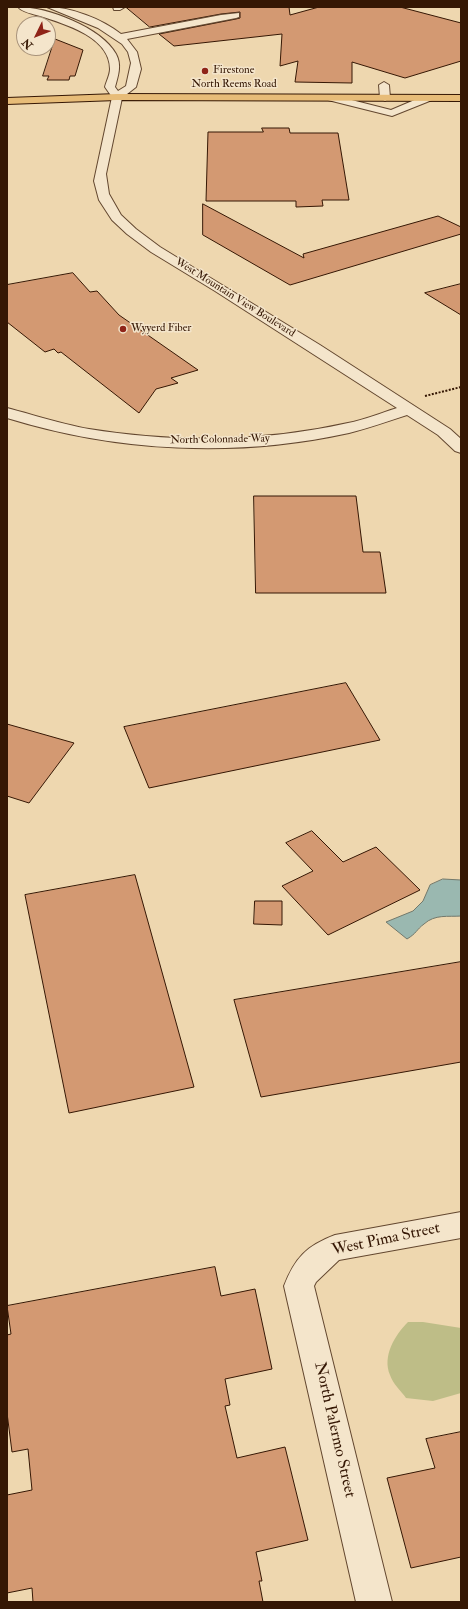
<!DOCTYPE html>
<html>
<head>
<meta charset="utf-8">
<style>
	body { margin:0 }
	#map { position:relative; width:468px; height:1609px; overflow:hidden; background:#eed7af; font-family:"IM FELL Double Pica",serif }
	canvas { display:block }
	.frame { position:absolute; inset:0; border:8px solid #351704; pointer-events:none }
	.north { position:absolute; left:16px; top:16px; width:40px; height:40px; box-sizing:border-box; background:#f4e5cb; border:1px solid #a8937b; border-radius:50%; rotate:227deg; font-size:11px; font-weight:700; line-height:16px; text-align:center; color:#351704 }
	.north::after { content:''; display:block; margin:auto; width:14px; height:18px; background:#8f2418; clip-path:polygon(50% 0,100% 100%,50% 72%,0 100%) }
</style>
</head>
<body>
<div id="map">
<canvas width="468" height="1609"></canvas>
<div class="frame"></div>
<div class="north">N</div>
</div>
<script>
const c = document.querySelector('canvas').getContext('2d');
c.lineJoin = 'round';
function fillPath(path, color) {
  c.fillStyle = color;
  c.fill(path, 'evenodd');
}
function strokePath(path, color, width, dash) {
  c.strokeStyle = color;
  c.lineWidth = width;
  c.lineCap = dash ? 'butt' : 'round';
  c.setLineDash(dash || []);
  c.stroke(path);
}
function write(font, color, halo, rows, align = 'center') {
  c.font = font + ' "IM FELL Double Pica",serif';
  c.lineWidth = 3;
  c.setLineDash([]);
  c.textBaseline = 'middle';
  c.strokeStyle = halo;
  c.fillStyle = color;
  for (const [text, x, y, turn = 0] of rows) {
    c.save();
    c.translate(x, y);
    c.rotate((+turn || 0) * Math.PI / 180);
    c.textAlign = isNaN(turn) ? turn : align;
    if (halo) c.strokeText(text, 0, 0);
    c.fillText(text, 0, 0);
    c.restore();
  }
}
fillPath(new Path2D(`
	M408 1322H423L461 1328V1393L433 1401 406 1398C401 1391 393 1384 390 1375 382 1356 395 1335 408 1322Z`), '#bebd87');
const water = new Path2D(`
	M443 879 461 880V916C448 917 435 914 424 924 416 930 417 933 407 939L386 922 413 911 423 901 430 885Z`);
fillPath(water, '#9ab8b0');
strokePath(water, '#72786b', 1);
const building = new Path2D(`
	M126 7H289L290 15 319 7H400L461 23V61L405 78 352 62V83L295 82 298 61 280 66 282 34 174 46 159 34 236 19 240 18V12L221 14 150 27Z
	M55 39 83 50 75 76H70L69 80H47L49 76H43Z
	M262 128H289L290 133H338L349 200H322L323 206 296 207V201H206L208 132H263Z
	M203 204 304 258 303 254 438 216 461 227V234L290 285 203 235Z
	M73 273 90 292 97 291 119 315 198 370 171 378 178 383 156 389 139 413 61 352 58 353 54 349 45 352 7 322V285Z
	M461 284V315L425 293Z
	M254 496H356L363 552H380L386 593H256Z
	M346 683 380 740 149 788 124 727Z
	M7 724 74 743 29 803 7 796Z
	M312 831 343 862 376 847 420 890 328 935 282 886 313 871 286 843Z
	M135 875 194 1087 69 1113 25 895Z
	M255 901H282V925L254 924Z
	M461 962V1062L261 1097 234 1000Z
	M215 1267 221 1296 255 1289 272 1369 225 1379 230 1405 225 1406 237 1458 285 1447 308 1540 256 1552 262 1581H259L263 1602H33L32 1588 7 1593V1495L32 1490 28 1449 12 1452 7 1413V1335L11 1334 7 1306Z
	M461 1432V1557L411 1568 387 1478 435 1468 426 1439Z`);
fillPath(building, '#d39972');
strokePath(building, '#351704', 1);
const minor = new Path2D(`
	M18 7C47 7 101 27 116 54 122 65 118 76 115 87L118 91 126 86 131 63 128 52 122 44 98 28 47 7C71 7 102 19 121 34L221 15 239 13V17L236 18 127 39 137 52 141 69 136 87 122 98 106 174 109 194 121 215 136 229 160 247 320 345 450 429 461 439V453L455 451 438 435 407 415C388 421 369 428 349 433 236 458 117 452 7 418V408C34 415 61 424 89 429 174 443 264 442 348 423 364 420 381 413 397 408L215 291 151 252 127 234 112 220 99 200 94 181 112 97 105 87C106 82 110 75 110 69 110 37 65 24 40 16 33 14 22 12 18 7Z
	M113 7H125L120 10H114Z
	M384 82 389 85 390 98 385 101 380 98 379 85Z
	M332 95 391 110 424 96 428 95 433 98 432 100 392 116 328 100 327 98Z
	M461 1212V1238L339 1260 316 1282 314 1286 392 1602H356L284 1286C295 1258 306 1246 335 1235Z`);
const major = new Path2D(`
	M117 94 461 95V101L117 100 7 104V98Z`);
strokePath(minor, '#63472f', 2);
strokePath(major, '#351704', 2);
strokePath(new Path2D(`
	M425 396 461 387`), '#351704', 2, [2, 1.5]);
fillPath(minor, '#f4e5cb');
fillPath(major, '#e7bc78');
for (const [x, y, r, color] of [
	[205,71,4,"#8f2418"],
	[123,329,4,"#8f2418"]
]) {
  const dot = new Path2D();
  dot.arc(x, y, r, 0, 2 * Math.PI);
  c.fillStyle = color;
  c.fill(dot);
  strokePath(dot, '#f4e5cb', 1.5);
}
write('11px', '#351704', '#f4e5cb', [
	["Firestone",213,71],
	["Wyyerd Fiber",131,329]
], 'left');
write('11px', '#351704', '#f4e5cb', [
	["North Reems Road",234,85],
	["West Mountain View Boulevard",235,298,32],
	["North Colonnade Way",220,440,-1]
]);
write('16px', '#351704', '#f4e5cb', [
	["West Pima Street",386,1240,-12],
	["North Palermo Street",334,1430,77]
]);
</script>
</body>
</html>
